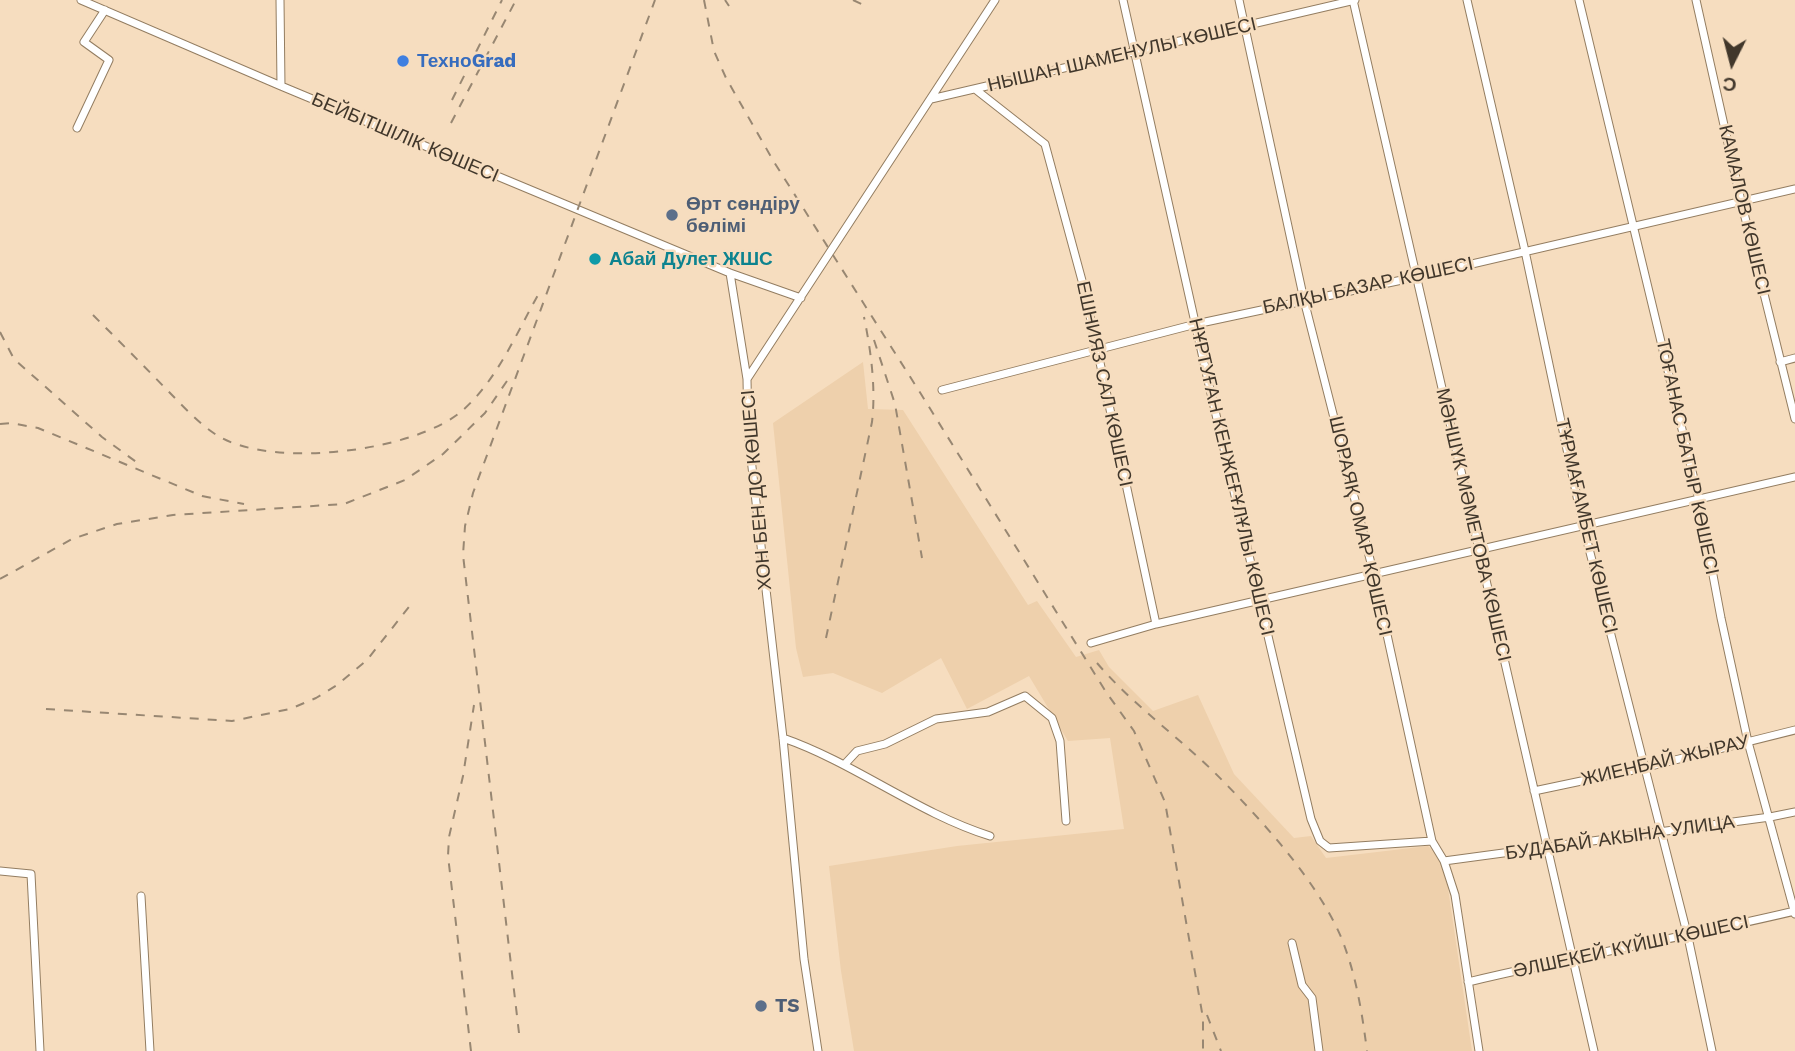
<!DOCTYPE html>
<html>
<head>
<meta charset="utf-8">
<style>
	body { margin:0 }
	#map { position:relative; width:1795px; height:1051px; overflow:hidden; background:#f6ddbf; font-family:"Work Sans",sans-serif }
	canvas { display:block }
	.north { position:absolute; left:1697px; top:28px; width:70px; height:70px; -webkit-text-stroke:5px #f6ddbf; paint-order:stroke; rotate:186deg; font-size:19px; font-weight:700; line-height:28px; text-align:center; color:#41372b }
	.north::after { content:''; display:block; margin:auto; width:24px; height:32px; background:#41372b; clip-path:polygon(50% 0,100% 100%,50% 72%,0 100%) }
</style>
</head>
<body>
<div id="map">
<canvas width="1795" height="1051"></canvas>
<div class="north">С</div>
</div>
<script>
const c = document.querySelector('canvas').getContext('2d');
c.lineJoin = 'round';
function fillPath(path, color) {
  c.fillStyle = color;
  c.fill(path, 'evenodd');
}
function strokePath(path, color, width, dash) {
  c.strokeStyle = color;
  c.lineWidth = width;
  c.lineCap = dash ? 'butt' : 'round';
  c.setLineDash(dash || []);
  c.stroke(path);
}
function write(font, color, halo, rows, align = 'center') {
  c.font = font + ' "Work Sans",sans-serif';
  c.lineWidth = 5;
  c.setLineDash([]);
  c.textBaseline = 'middle';
  c.strokeStyle = halo;
  c.fillStyle = color;
  for (const [text, x, y, turn = 0] of rows) {
    c.save();
    c.translate(x, y);
    c.rotate((+turn || 0) * Math.PI / 180);
    c.textAlign = isNaN(turn) ? turn : align;
    if (halo) c.strokeText(text, 0, 0);
    c.fillText(text, 0, 0);
    c.restore();
  }
}
fillPath(new Path2D(`
	M863 362 868 409 903 410 1028 605 1037 601 1076 657 1099 650 1109 667 1153 711 1198 695 1234 774 1294 838 1311 836 1326 858 1428 846 1444 861 1472 1051H854L841 971 829 866 957 846 1124 829 1110 738 1068 741 1029 676 967 709 941 658 882 693 833 673 803 677 796 648 773 423Z`), '#eed0ac');
const minor = new Path2D(`
	M81 0 281 86 730 273 801 298
	M280 0 281 86
	M1123 0 1209 385 1311 819 1320 841 1329 848 1432 841
	M1239 0 1304 300 1374 575 1432 841 1444 861 1455 895 1479 1051
	M1353 0 1594 1051
	M1467 0 1525 251 1583 525 1688 937 1712 1051
	M1579 0 1699 500 1721 618 1748 742 1795 914
	M1696 0 1741 201 1795 419
	M975 89 1045 144 1084 288 1156 624
	M931 99 1355 0
	M77 128 109 60 84 42 105 10
	M730 273 747 379
	M1780 362 1795 358
	M942 390 1196 324 1416 277 1795 189
	M1091 643 1156 624 1795 477
	M783 738C855 763 917 813 990 836
	M844 765 857 751 885 744 936 719 988 712 1025 696 1052 718 1060 741 1066 821
	M1534 791 1643 768 1795 730
	M1444 861 1770 817 1795 812
	M0 871 31 874 40 1051
	M141 896 150 1051
	M1292 943 1302 985 1312 998 1319 1051
	M1468 982C1576 956 1686 937 1795 911
	M818 1051 804 959 783 738 748 432 747 379 995 0`);
strokePath(minor, '#937d61', 9);
strokePath(minor, '#fff', 7);
strokePath(new Path2D(`
	M704 0 714 51 726 78 774 162 921 394 1106 692 1134 731 1165 802 1203 1018V1051
	M725 0 729 6
	M853 0 868 7
	M452 100 502 0
	M451 123 516 0
	M93 315C118 340 143 365 168 391 182 405 197 422 215 434 268 470 416 452 463 410 497 380 516 334 538 295
	M0 332 14 359 102 437 139 464
	M874 340 895 404 922 558
	M0 424 11 423 38 428 202 496 244 504
	M0 579 72 539 117 524 173 515 344 504 405 480 443 454 485 413 509 378
	M826 638 872 422C876 388 871 351 864 317
	M1097 663C1132 704 1176 735 1214 772 1259 817 1316 879 1341 937 1356 974 1362 1012 1367 1051
	M46 709 232 721 290 709 316 698 337 685 367 660 412 603
	M1207 1015 1221 1051
	M519 1033 463 555 465 526 473 493 655 0
	M471 1051 448 856 449 837 463 776 474 705`), '#988772', 2, [9, 9]);
for (const [x, y, r, color] of [
	[403,61,7,"#3f7fe0"],
	[672,215,7,"#5c6f8a"],
	[595,259,7,"#0f9aa8"],
	[761,1006,7,"#5c6f8a"]
]) {
  const dot = new Path2D();
  dot.arc(x, y, r, 0, 2 * Math.PI);
  c.fillStyle = color;
  c.fill(dot);
  strokePath(dot, '#f6ddbf', 2.5);
}
write('19px', '#41372b', '#f6ddbf', [
	["НЫШАН ШАМЕНУЛЫ КӨШЕСІ",1122,55,-13],
	["БЕЙБІТШІЛІК КӨШЕСІ",405,138,23],
	["КАМАЛОВ КӨШЕСІ",1744,210,77],
	["БАЛҚЫ БАЗАР КӨШЕСІ",1368,286,-12],
	["ЕШНИЯЗ САЛ КӨШЕСІ",1104,384,78],
	["ТОҒАНАС БАТЫР КӨШЕСІ",1687,457,78],
	["НҰРТУҒАН КЕНЖЕҒҰЛҰЛЫ КӨШЕСІ",1231,477,77],
	["ХОН БЕН ДО КӨШЕСІ",757,490,-95],
	["МӘНШҮК МӘМЕТОВА КӨШЕСІ",1473,525,77],
	["ШОРАЯҚ ОМАР КӨШЕСІ",1360,526,77],
	["ТҰРМАҒАМБЕТ КӨШЕСІ",1586,526,77],
	["ЖИЕНБАЙ ЖЫРАУ",1665,761,-13],
	["БУДАБАЙ АКЫНА УЛИЦА",1620,838,-8],
	["ӘЛШЕКЕЙ КҮЙШІ КӨШЕСІ",1631,947,-12]
]);
write('bold 19px', '#366cbe', '#f6ddbf', [
	["ТехноGrad",417,61]
], 'left');
write('bold 19px', '#4e5e75', '#f6ddbf', [
	["Өрт сөндіру",686,204],
	["бөлімі",686,226],
	["TS",775,1006]
], 'left');
write('bold 19px', '#0d838f', '#f6ddbf', [
	["Абай Дулет ЖШС",609,259]
], 'left');
</script>
</body>
</html>
